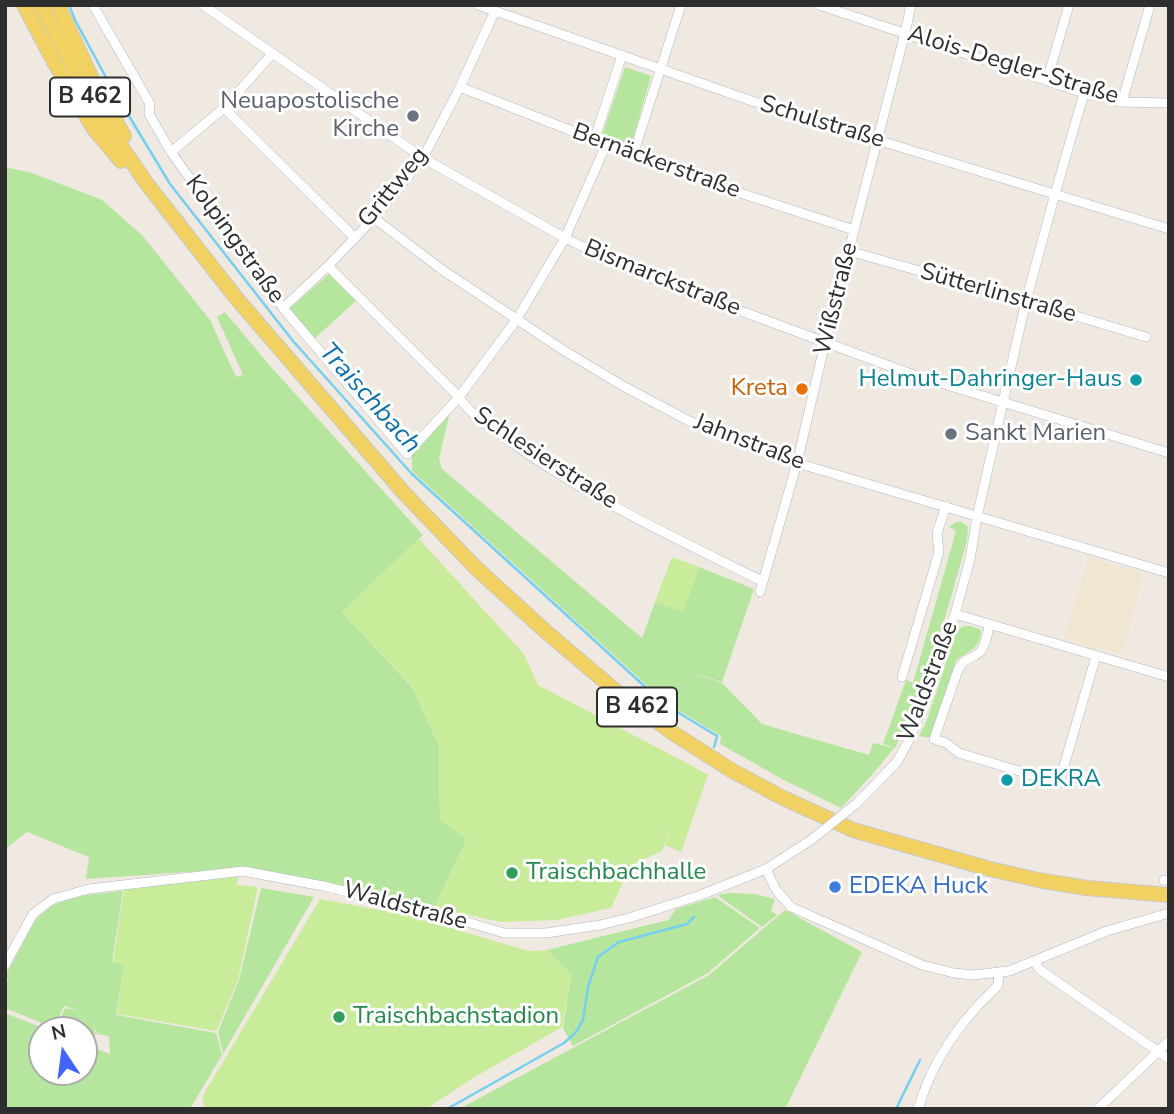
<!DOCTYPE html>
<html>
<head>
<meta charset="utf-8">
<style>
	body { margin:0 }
	#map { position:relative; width:1174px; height:1114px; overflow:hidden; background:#efe9e1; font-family:"Nunito Sans",sans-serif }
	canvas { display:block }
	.frame { position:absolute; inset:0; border:7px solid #2e2e2e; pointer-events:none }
	.north { position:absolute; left:28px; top:1016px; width:70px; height:70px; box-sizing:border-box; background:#fff; border:2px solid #ababab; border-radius:50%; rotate:347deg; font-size:19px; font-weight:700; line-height:28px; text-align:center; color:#2e2e2e }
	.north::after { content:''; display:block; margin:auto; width:24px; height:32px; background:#4264fb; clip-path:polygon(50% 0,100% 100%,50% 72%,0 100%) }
</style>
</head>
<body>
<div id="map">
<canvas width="1174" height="1114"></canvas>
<div class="frame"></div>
<div class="north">N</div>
</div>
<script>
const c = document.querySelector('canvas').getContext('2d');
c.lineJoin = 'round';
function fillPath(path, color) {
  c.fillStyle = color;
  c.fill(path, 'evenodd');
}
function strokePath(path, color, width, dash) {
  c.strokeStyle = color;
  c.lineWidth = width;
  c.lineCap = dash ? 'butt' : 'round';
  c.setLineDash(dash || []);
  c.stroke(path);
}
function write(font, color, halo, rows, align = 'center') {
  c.font = font + ' "Nunito Sans",sans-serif';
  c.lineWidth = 6;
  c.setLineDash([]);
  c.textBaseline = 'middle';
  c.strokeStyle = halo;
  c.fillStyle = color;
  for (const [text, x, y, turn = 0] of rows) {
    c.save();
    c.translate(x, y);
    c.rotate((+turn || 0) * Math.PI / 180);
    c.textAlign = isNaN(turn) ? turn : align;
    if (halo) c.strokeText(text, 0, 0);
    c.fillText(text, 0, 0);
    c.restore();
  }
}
fillPath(new Path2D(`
	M1089 557 1143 573 1122 654 1064 640Z`), '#f0e6d1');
fillPath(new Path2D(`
	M625 67 651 76 631 146 602 135Z
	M5 167 32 173 102 200 142 235 210 320 236 377 243 375 217 317 225 312 271 367 423 535 342 612 413 688 439 746 440 820 467 839 434 908 247 868 86 879 89 857 27 832 5 849Z
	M329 274 356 301 314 339 289 309Z
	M446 415 449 417 439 458 442 469 642 638 655 602 683 611 699 567 754 589 722 682 684 670 722 683 762 724 869 755 873 743 894 748 871 776 841 808 784 780 720 744 721 736 665 702 412 471V453Z
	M956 522H962L968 527 967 540C947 611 929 683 895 748L883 744 906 680 913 683 956 531 949 527Z
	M964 626H971L981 630C982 647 968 652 956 660L931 738 919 736 927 720 957 630Z
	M261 888 314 897 223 1054 218 1032 239 980Z
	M123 891 112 962 124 964 116 1015 216 1033 222 1055 190 1109 175 1107 173 1109H5V1013L48 1030H42V1072H84V1044L110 1054 109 1036 97 1034 91 1015 96 1034 88 1040 84 1039V1030H61L56 1028 65 1008 81 1011 64 1006 54 1028 5 1008V987L8 980 6 975 35 920 53 905 79 896Z
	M729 893 754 894 775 899 771 911 777 915 762 927 717 895Z
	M715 897 760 928 708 973 573 1046 563 1028 571 975 547 950 668 920 676 909Z
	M785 910 862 952 785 1109H459L709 975Z`), '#b6e59e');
fillPath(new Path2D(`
	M419 539 524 654 538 685 694 767 708 775 681 852 665 845 675 817 662 851 631 865 611 908 556 920 501 922 434 908 467 839 440 820 439 746 413 687 342 612Z
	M672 557 699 567 683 612 655 602Z
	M238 875 237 885 258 887 238 980 216 1031 117 1014 124 964 113 962 124 890Z
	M320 899 407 915 528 951 547 950 571 975 562 1027 473 1078 426 1109H205L202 1097Z`), '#c9ec9a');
strokePath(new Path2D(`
	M69 5 75 20 109 83 170 184 293 341 412 474 664 704 717 736 714 747
	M447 1109 564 1043 576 1032 583 1020 588 987 598 957 619 942 687 924 694 917
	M896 1109 920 1060`), '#75cff0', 2.5);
const street = new Path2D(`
	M93 5 150 104 149 114 171 152 283 308 407 454 459 397 517 319 565 238 606 145
	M203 5 423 158 565 238 633 271 911 374 1169 453
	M478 5 769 107 1169 229
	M819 5 1084 93 1122 102 1169 103
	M1047 80 1069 5
	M460 87 633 155 731 190 854 230
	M1122 102 1150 5
	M224 108 354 237
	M594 141 622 55
	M171 152 224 108 272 54
	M633 155 681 5
	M374 218 441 269 563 350 623 386 691 422 797 463 1169 573
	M849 251 1026 301 1146 337
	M328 266 459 397C471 416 490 426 507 439 586 497 675 538 762 581
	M283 308 328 266 374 218 423 158 460 87 495 11
	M760 592 797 463 825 343 905 33 911 5
	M955 614 1169 677
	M989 624C988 633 986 645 980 652 971 660 966 656 958 670L934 739 946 743 959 753 1059 783 1096 656
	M902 677 939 552 937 533 946 506
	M856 804 897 762 910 738 930 686 955 614 970 559 977 517 1026 301 1055 194 1084 93
	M766 869 776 890 791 907 922 965 954 973 973 975 1009 971 1107 931 1169 913
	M1164 880H1169
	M1034 961 1040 970 1169 1059
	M5 965 33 914 53 899 89 889 243 871 323 886 440 914 504 933H546L600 925 629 918 698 896 766 869 811 840
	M918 1109C929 1072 950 1037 975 1009 982 1000 991 994 998 985L999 972
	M1098 1109 1169 1041`);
const primary = new Path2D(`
	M24 5 54 62 94 129 121 161
	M41 5 62 46 108 127 147 184 237 299 404 493 476 568 544 630 617 692 673 733 731 770 781 797 853 830 990 869 1038 880 1087 888 1169 895
	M58 5 93 81 124 136`);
strokePath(street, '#b4b7c1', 10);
strokePath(primary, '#c9c9c9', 16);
strokePath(street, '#fff', 9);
strokePath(primary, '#f2d163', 14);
const streetBridge = new Path2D(`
	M811 840 856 804`);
strokePath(streetBridge, '#b4b7c1', 10, []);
strokePath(streetBridge, '#fff', 9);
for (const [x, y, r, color] of [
	[413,116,7,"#6b7280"],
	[1136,380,7,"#0f9aa8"],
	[802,389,7,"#e8710a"],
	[951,434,7,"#6b7280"],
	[1007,780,7,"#0f9aa8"],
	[512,873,7,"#2e9e5b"],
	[835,887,7,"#3f7fe0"],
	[339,1017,7,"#2e9e5b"]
]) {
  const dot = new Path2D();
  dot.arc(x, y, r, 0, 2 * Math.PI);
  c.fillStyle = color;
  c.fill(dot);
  strokePath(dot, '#fff', 2.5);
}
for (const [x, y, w] of [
	[90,97,80],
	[637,707,80]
]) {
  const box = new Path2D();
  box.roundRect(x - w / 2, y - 19.5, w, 39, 5);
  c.fillStyle = '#fff';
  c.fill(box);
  strokePath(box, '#2e2e2e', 2);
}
write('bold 23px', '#2e2e2e', null, [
	["B 462",90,97],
	["B 462",637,707]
]);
write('24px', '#2e2e2e', '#fff', [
	["Alois-Degler-Straße",1013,66,17],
	["Schulstraße",822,123,17],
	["Bernäckerstraße",656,162,20],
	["Grittweg",394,188,-51],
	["Kolpingstraße",234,240,54],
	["Bismarckstraße",662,279,22],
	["Sütterlinstraße",998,294,16],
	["Wißstraße",837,299,-76],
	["Jahnstraße",749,443,21],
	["Schlesierstraße",545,459,33],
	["Waldstraße",929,682,-69],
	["Waldstraße",405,907,15]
]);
write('24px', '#5b616d', '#fff', [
	["Neuapostolische",399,102],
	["Kirche",399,130],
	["Sankt Marien",965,434,"left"]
], 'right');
write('24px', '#0d838f', '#fff', [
	["Helmut-Dahringer-Haus",1122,380],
	["DEKRA",1021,780,"left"]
], 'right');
write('24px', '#c56008', '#fff', [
	["Kreta",788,389]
], 'right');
write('24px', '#27864d', '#fff', [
	["Traischbachhalle",526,873],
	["Traischbachstadion",353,1017]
], 'left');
write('24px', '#366cbe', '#fff', [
	["EDEKA Huck",849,887]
], 'left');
write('italic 26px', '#0d6fa3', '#fff', [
	["Traischbach",369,399,48]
]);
</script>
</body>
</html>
